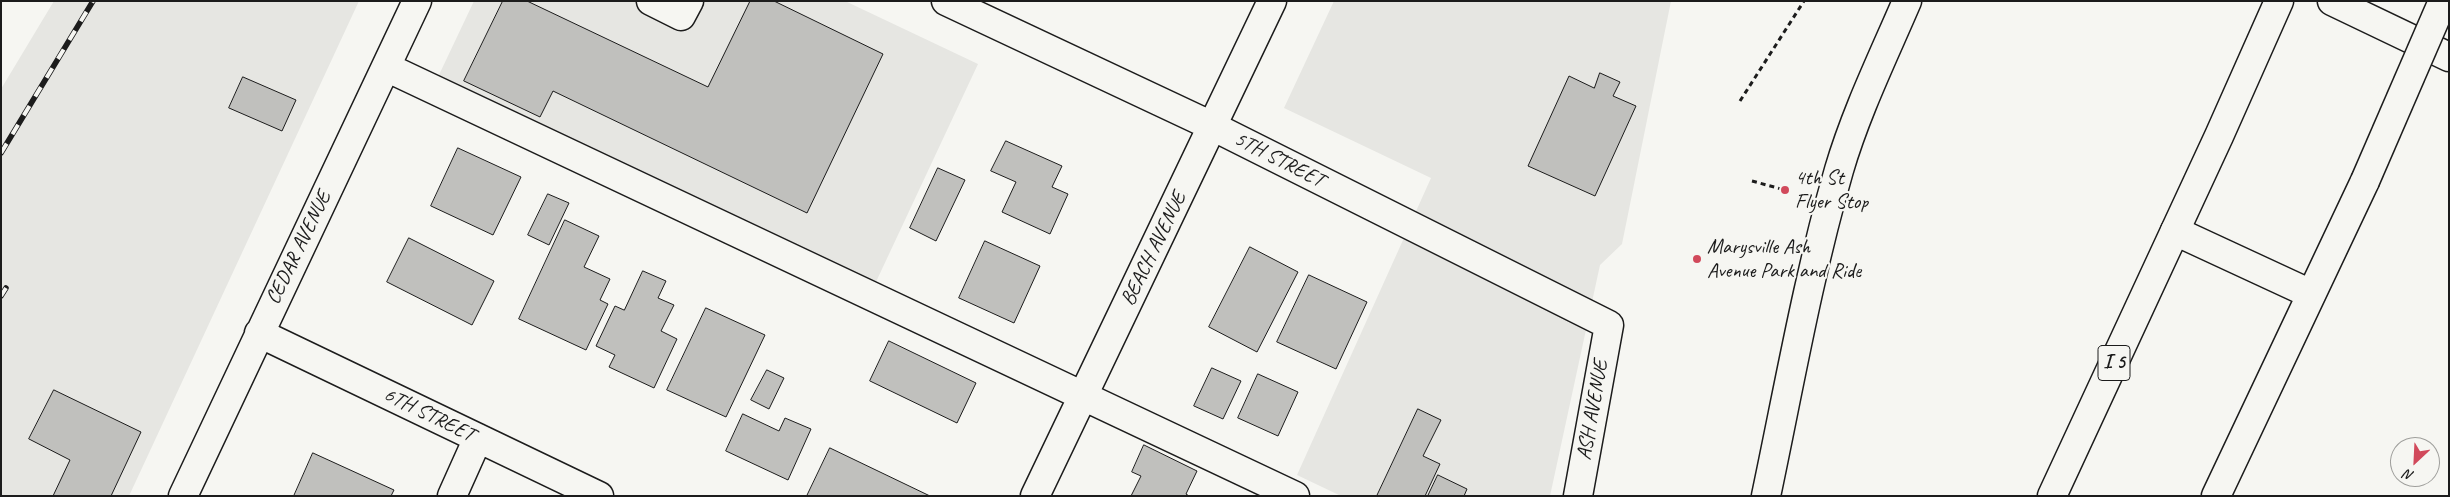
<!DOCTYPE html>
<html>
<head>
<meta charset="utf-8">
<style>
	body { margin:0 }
	#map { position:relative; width:2450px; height:497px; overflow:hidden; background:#f6f6f2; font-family:Caveat,sans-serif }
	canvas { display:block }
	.frame { position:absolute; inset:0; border:2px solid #1c1c1c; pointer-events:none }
	.north { position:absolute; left:2390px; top:437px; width:50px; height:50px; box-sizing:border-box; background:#f6f6f2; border:1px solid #9f9f9c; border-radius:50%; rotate:205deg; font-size:14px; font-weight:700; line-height:20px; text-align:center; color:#1c1c1c }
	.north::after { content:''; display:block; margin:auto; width:18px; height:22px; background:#d1495b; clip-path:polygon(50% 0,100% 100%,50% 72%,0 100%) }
</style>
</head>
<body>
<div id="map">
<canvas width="2450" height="497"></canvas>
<div class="frame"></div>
<div class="north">N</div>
</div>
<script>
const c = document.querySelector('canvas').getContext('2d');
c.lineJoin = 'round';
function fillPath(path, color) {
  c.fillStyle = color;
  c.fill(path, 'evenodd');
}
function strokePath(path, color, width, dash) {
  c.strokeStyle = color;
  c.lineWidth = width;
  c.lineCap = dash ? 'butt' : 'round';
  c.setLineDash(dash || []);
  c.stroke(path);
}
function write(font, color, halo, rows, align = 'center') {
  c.font = font + ' Caveat,sans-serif';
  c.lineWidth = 4.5;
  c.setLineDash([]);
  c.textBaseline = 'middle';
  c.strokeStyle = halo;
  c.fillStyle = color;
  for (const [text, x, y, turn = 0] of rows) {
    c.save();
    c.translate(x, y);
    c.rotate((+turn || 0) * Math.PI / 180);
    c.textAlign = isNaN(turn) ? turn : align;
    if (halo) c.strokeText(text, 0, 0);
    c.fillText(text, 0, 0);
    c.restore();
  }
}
fillPath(new Path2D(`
	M54 1H359L129 496H1V89Z
	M474 1H845L978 64 875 284 438 77Z
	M1334 1H1671L1622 244 1600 265 1550 496H1341L1297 475 1431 178 1284 108Z`), '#e6e6e2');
const building = new Path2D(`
	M503 1H527L708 87 750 1H774L883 54 807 213 553 91 540 117 464 81Z
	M1600 73 1620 82 1613 96 1636 106 1595 196 1528 166 1569 76 1594 88Z
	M243 77 296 100 282 131 229 108Z
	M1006 141 1062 166 1052 187 1068 194 1050 234 1002 212 1016 182 991 171Z
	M458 148 521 177 493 235 431 206Z
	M938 168 965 180 936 241 910 228Z
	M548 194 569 203 549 245 528 235Z
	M565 220 599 236 584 267 610 279 600 300 608 304 586 350 519 319Z
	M409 238 494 281 472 325 387 282Z
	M985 241 1040 266 1014 323 959 298Z
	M1250 247 1298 272 1257 352 1209 327Z
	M643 271 666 281 658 298 674 305 661 331 677 339 654 388 609 367 615 355 596 346 615 306 624 310Z
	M1309 275 1367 302 1336 369 1277 342Z
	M706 308 765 335 726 417 667 390Z
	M889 341 976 383 957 423 870 381Z
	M1212 368 1241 381 1223 419 1194 406Z
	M767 370 784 378 769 409 751 400Z
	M1258 374 1298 392 1278 436 1238 418Z
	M54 390 141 432 111 496H53L70 460 29 439Z
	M1418 409 1441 420 1423 456 1440 464 1425 496H1377Z
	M743 414 779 431 785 418 811 429 788 480 726 451Z
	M1144 445 1197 471 1186 494 1189 496H1131L1141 476 1132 472Z
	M830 448 930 496H807Z
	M313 453 394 490 391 496H294Z
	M1438 475 1467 489 1464 496H1428Z`);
fillPath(building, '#c0c0bd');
strokePath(building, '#1c1c1c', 1);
const minor = new Path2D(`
	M651 1 681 16 689 1
	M946 1 1212 126 1609 325 1578 496
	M386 67 1295 496
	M2175 231 2311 294
	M259 333 599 496
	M183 496 417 1
	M452 496 478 438
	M1035 496 1272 1`);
const major = new Path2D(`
	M2332 1 2449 57`);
const highway = new Path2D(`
	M1766 496C1789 387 1808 277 1839 170 1856 112 1883 57 1907 1
	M2052 496 2219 136 2279 1
	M2216 496 2365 181`);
strokePath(minor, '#1c1c1c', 31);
strokePath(major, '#1c1c1c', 31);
strokePath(highway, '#1c1c1c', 31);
strokePath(new Path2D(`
	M1740 101 1804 1
	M1752 181 1785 190`), '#1c1c1c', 3, [5, 4]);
strokePath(minor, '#f6f6f2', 28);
strokePath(major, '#f6f6f2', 28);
strokePath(highway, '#f6f6f2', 28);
const rail = new Path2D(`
	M1 153 93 1
	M1 296 6 288`);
strokePath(rail, '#1c1c1c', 5.5);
strokePath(rail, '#f6f6f2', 4, [11]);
const highwayBridge = new Path2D(`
	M2365 181 2443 1`);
strokePath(highwayBridge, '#1c1c1c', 31, []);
strokePath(highwayBridge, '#f6f6f2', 28);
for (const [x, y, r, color] of [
	[1785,190,5,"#d1495b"],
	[1697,259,5,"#d1495b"]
]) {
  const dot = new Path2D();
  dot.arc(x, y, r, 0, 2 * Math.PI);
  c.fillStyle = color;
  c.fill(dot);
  strokePath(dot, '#f6f6f2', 2);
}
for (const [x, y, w] of [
	[2114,363,32]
]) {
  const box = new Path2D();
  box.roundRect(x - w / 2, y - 17.5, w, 35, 4);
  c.fillStyle = '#f6f6f2';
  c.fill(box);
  strokePath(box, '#1c1c1c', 1);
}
write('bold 20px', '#1c1c1c', null, [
	["I 5",2114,363]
]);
write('21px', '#1c1c1c', '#f6f6f2', [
	["5TH STREET",1279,160,27],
	["CEDAR AVENUE",299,248,-64],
	["BEACH AVENUE",1154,249,-64],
	["ASH AVENUE",1593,410,-80],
	["6TH STREET",429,415,26]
]);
write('21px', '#1c1c1c', '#f6f6f2', [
	["4th St",1795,178],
	["Flyer Stop",1795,202],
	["Marysville Ash",1707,247],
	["Avenue Park and Ride",1707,271]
], 'left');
</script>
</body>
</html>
